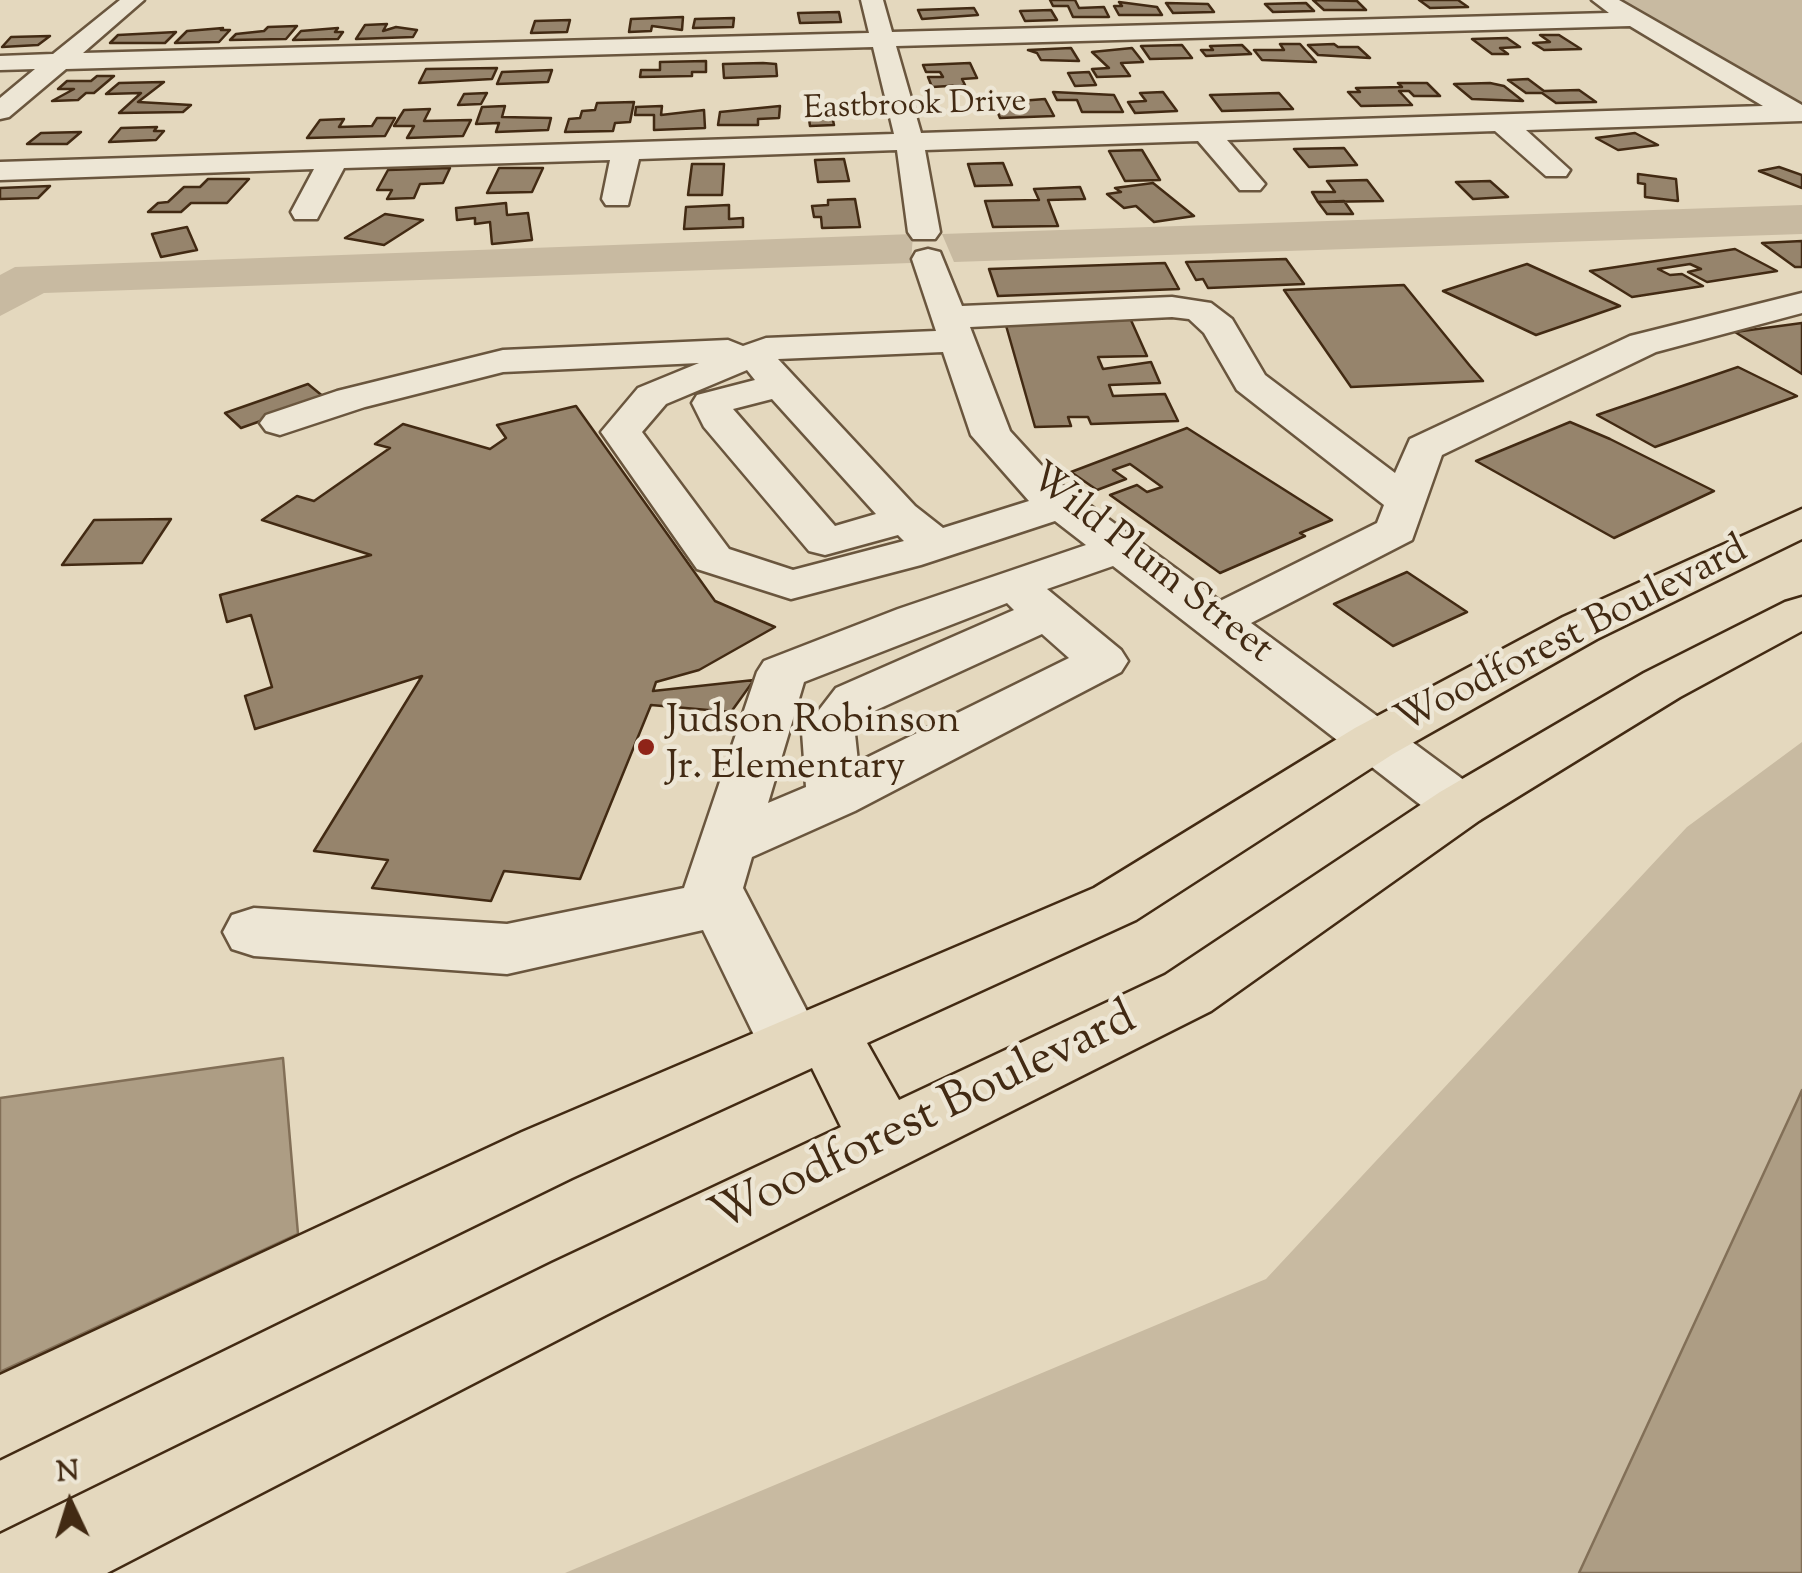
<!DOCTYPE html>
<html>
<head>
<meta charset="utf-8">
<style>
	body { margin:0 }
	#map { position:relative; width:1802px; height:1573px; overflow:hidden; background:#e4d8be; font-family:"Sorts Mill Goudy",serif }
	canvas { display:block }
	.north { position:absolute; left:20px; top:1453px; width:100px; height:100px; -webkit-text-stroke:8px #ede6d5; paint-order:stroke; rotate:356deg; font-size:28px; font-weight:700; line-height:40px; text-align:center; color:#422a13 }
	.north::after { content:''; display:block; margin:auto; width:35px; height:45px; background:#422a13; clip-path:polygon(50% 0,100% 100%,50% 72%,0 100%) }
</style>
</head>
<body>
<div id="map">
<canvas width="1802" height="1573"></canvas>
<div class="north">N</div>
</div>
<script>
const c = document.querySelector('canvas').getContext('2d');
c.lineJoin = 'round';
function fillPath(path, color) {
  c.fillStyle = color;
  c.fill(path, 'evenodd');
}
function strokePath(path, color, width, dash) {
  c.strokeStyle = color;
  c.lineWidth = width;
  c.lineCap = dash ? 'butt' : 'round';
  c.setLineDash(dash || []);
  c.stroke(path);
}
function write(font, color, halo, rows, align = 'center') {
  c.font = font + ' "Sorts Mill Goudy",serif';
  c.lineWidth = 9;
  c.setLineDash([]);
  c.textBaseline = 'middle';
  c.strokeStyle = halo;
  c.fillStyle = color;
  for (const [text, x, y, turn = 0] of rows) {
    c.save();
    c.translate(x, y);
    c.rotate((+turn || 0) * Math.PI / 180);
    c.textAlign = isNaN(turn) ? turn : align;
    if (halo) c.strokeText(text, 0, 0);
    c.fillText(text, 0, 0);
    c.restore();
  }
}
fillPath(new Path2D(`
	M1623 0H1802V104L1641 11Z
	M1802 205V234L954 262 942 234Z
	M913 234 911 263 44 293 0 316V275L15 267Z
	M1802 742V1090L1579 1573H565L1266 1279 1687 827Z`), '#c8baa1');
const water = new Path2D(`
	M283 1058 298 1234 0 1372V1098Z
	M1802 1090V1573H1579L1798 1099Z`);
fillPath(water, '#ad9d84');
strokePath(water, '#826f57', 2.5);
const building = new Path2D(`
	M1050 0H1075L1079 8 1104 7 1109 17H1073L1068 6H1053Z
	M1313 0 1357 1 1366 10H1324Z
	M1419 0H1458L1468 7 1430 8Z
	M1119 2 1157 7 1162 15H1119L1114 6H1122Z
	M1166 3 1208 4 1214 12 1173 13Z
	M1306 3 1314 11 1273 12 1265 4Z
	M974 8 978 15 922 19 918 10Z
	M1051 10 1057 20 1025 21 1020 11Z
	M839 12 841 22 800 23 798 13Z
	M683 17 682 30 652 26 651 31 629 32 631 19Z
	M734 18 733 27 693 28 695 19Z
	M570 20 567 32 531 33 535 21Z
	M387 24 383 31 396 27 417 30 413 37 356 39 365 25Z
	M297 26 286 39 230 40 236 34 264 31 268 27Z
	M223 28 221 30H230L219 42 175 43 187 31Z
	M338 28 335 32H343L338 39 293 40 301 31Z
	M176 32 165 43H110L118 35Z
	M1540 35H1559L1581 49 1544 50 1533 43 1550 42Z
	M50 36 38 45 2 47 11 37Z
	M1507 38 1520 47 1500 48 1508 54H1492L1472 39Z
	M1280 44H1300L1316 62 1262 60 1254 50H1284Z
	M1334 44 1338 47H1358L1370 58 1318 55 1308 45Z
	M1182 45 1192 58 1150 59 1141 46Z
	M1242 45 1251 54 1206 56 1201 50H1213L1210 46Z
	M1071 48 1079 61 1041 60 1037 53 1028 50Z
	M1132 48 1143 62 1121 63 1130 76 1097 77 1092 69 1109 68 1092 52Z
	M706 61V72H692V76L640 77 641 70H660V62Z
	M763 63 776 64 777 76 724 78 723 64Z
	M970 63 977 78 962 79 965 85 932 87 928 77H943L940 72H926L923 65Z
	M497 68 492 79 419 83 426 69Z
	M552 70 548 82 497 84 502 72Z
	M1089 72 1096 85 1075 86 1068 73Z
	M97 76H114L94 93H86L78 100 52 101 74 89H58L67 81H91Z
	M1528 79 1544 91 1579 90 1596 102 1556 103 1542 93H1526L1508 80Z
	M164 82 138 102 191 105 183 112 119 113 141 93 106 94 119 83Z
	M1398 83H1427L1440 96H1414L1409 91H1399L1412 105 1361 106 1348 92H1360L1356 88 1402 87Z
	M1490 83 1504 86 1523 101 1472 99 1454 84Z
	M1053 92 1114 95 1123 112H1082L1077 100H1057Z
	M1163 92 1177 111 1135 113 1128 102 1146 101 1140 93Z
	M487 93 481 104 458 105 464 94Z
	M1279 93 1293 109 1222 111 1210 95Z
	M1045 99 1054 116 1000 118 994 103Z
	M634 102 630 122 615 123 613 131 565 132 569 119 580 118 582 111 595 110 597 103Z
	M505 106 502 117 551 118 548 130 496 132 499 123 476 124 482 107Z
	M662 106 661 115 704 110 705 128 654 130V115H635L636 107Z
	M780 106 779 118 758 119V125H718L720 112Z
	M430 109 424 121 471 120 463 136 407 138 414 126H394L404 110Z
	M831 111 834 125 810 126 808 112Z
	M377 118H395L385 136 307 138 320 120 344 119 339 127 372 126Z
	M157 127 154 131H164L156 140 109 142 121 128Z
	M81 132 67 144H27L41 133Z
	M1635 133 1658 145 1618 150 1596 138Z
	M1344 148 1357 165 1309 167 1294 149Z
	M1142 150 1160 180 1125 181 1109 151Z
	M844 159 849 181 818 182 815 160Z
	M1003 163 1012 185 975 186 968 164Z
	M692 164H724L722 195H688Z
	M1779 167 1802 175V188L1759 171Z
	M450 168 443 183 420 184 414 198 387 199 392 190H377L388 170Z
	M499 168H543L532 192 487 193Z
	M1638 174 1676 179 1678 201 1645 197V184L1638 183Z
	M208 179H249L227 203H191L181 212H148L158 203 168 202 184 187H200Z
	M1367 180 1383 201 1318 202 1312 192H1335L1327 181Z
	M1490 181 1508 197 1473 199 1456 182Z
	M1153 183 1194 216 1154 222 1136 206 1124 208 1107 194 1121 192 1115 188Z
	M50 186 38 198 0 199V188Z
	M1080 187 1085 199 1048 200 1058 226 993 227 985 201 1039 200 1034 189Z
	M855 199 860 227 822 228 821 217H814L812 206 828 205V200Z
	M1344 201 1353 214H1327L1318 202Z
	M506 203 507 215 528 213 532 240 492 244 490 222 475 224V218L457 220 456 208Z
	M729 205V219L743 218V227L684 229 686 207Z
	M385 214 423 220 384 245 345 238Z
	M187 227 197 250 161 257 152 234Z
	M1802 241V267H1795L1762 243Z
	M1735 249 1777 271 1707 282 1688 272 1701 269 1690 264 1658 269 1670 275 1682 274 1703 286 1632 297 1590 271Z
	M1286 259 1304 284 1208 288 1203 279 1196 280 1186 262Z
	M1165 263 1179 289 998 296 989 269Z
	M1527 264 1620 306 1536 335 1443 291Z
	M1404 285 1470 366 1483 381 1351 387 1284 290Z
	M1130 318 1147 356 1098 357 1103 369 1151 362 1160 383 1109 385 1113 396 1165 394 1178 421 1091 424 1088 417H1068L1071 426 1035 427 1005 322Z
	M1802 323V374L1735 332Z
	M1738 367 1797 396 1655 447 1597 415Z
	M308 384 325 398 241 428 225 413Z
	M576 406 715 601 775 627 699 670 656 682 653 691 754 680 731 712 651 705 580 879 504 871 491 901 372 888 388 860 314 851 422 676 255 729 245 696 272 687 251 615 227 622 220 595 371 555 262 520 297 496 314 501 390 448 375 444 403 424 490 449 506 438 497 425Z
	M1570 422 1610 439 1714 491 1614 538 1476 461Z
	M1187 428 1332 520 1300 533 1305 536 1220 573 1110 495 1137 485 1147 492 1162 487 1130 464 1113 470 1126 479 1097 490 1071 472Z
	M171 519 142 563 62 565 94 520Z
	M1407 572 1467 612 1393 646 1334 604Z`);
fillPath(building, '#96846c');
strokePath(building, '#422a13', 2.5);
const minor = new Path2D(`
	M120 0H144L83 53 869 33 861 0H883L892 32 1609 13 1592 0H1619L1802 105V121L1526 130 1570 170 1566 176H1546L1495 131 1227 140 1265 184 1260 190H1240L1198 141 925 150 940 232 935 239H913L908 232 897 150 639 159 628 205H606L602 199 610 160 344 168 317 219H295L291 212 314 169 0 180V162L894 134 873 47 66 69 9 117 0 119V98L35 69 0 70V56L53 54ZM1630 26 1763 106 921 133 896 46Z
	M928 249 940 252 962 306 1172 297 1211 303 1232 319 1265 375 1395 473 1410 439 1630 336 1802 293V313L1656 352 1442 455 1412 540 1251 623 1480 792 1488 806 1480 820 1460 826 1440 820 1113 566 1047 589 1121 650 1128 661 1121 672 855 811 752 857 743 888 825 1046 815 1066 792 1074 769 1066 703 930 507 974 254 956 232 949 223 932 232 915 254 908 507 924 684 888 757 672 764 661 898 609 1086 545 1055 521 921 565 791 599 697 569 601 432 638 388 699 363 503 372 365 407 280 435 266 431 260 423 266 415 337 391 503 350 728 340 743 346 766 338 936 331 912 259 916 252ZM1172 317 1189 319 1204 333 1237 390 1384 505 1377 523 1220 601 1054 479 1010 431 970 327ZM943 352 971 435 1029 501 943 528 915 506 778 359ZM747 370 755 380 697 395 692 403 704 427 809 551 825 555 898 535 904 541 793 570 729 549 642 432 666 404ZM772 399 876 514 835 526 733 409ZM1007 603 1014 610 836 688 802 732 806 787 768 803 804 682ZM1042 634 1069 658 858 762 855 734 872 712Z`);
const major = new Path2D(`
	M1802 509V539L1597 639 1393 754 1136 920 867 1043 899 1100 1165 975 1440 792 1644 673 1785 602 1802 597V631L1680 697 1480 820 1211 1011 606 1315 107 1573H0V1534L552 1263 841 1127 812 1068 572 1178 0 1458V1375L522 1132 1094 888 1355 728 1563 617Z`);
strokePath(minor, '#6a563e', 5);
strokePath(major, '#422a13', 5);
fillPath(minor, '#ede6d5');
fillPath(major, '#e4d8be');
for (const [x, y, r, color] of [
	[646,747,10,"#8f2418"]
]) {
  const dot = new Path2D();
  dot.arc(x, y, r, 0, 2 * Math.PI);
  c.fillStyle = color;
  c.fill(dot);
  strokePath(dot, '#ede6d5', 4);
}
write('32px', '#422a13', '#ede6d5', [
	["Eastbrook Drive",915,108,-2]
]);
write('40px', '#422a13', '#ede6d5', [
	["Wild Plum Street",1149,566,38],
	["Woodforest Boulevard",1573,638,-27]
]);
write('40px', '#422a13', '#ede6d5', [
	["Judson Robinson",666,724],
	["Jr. Elementary",666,770]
], 'left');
write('48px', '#422a13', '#ede6d5', [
	["Woodforest Boulevard",925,1121,-26]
]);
</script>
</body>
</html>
